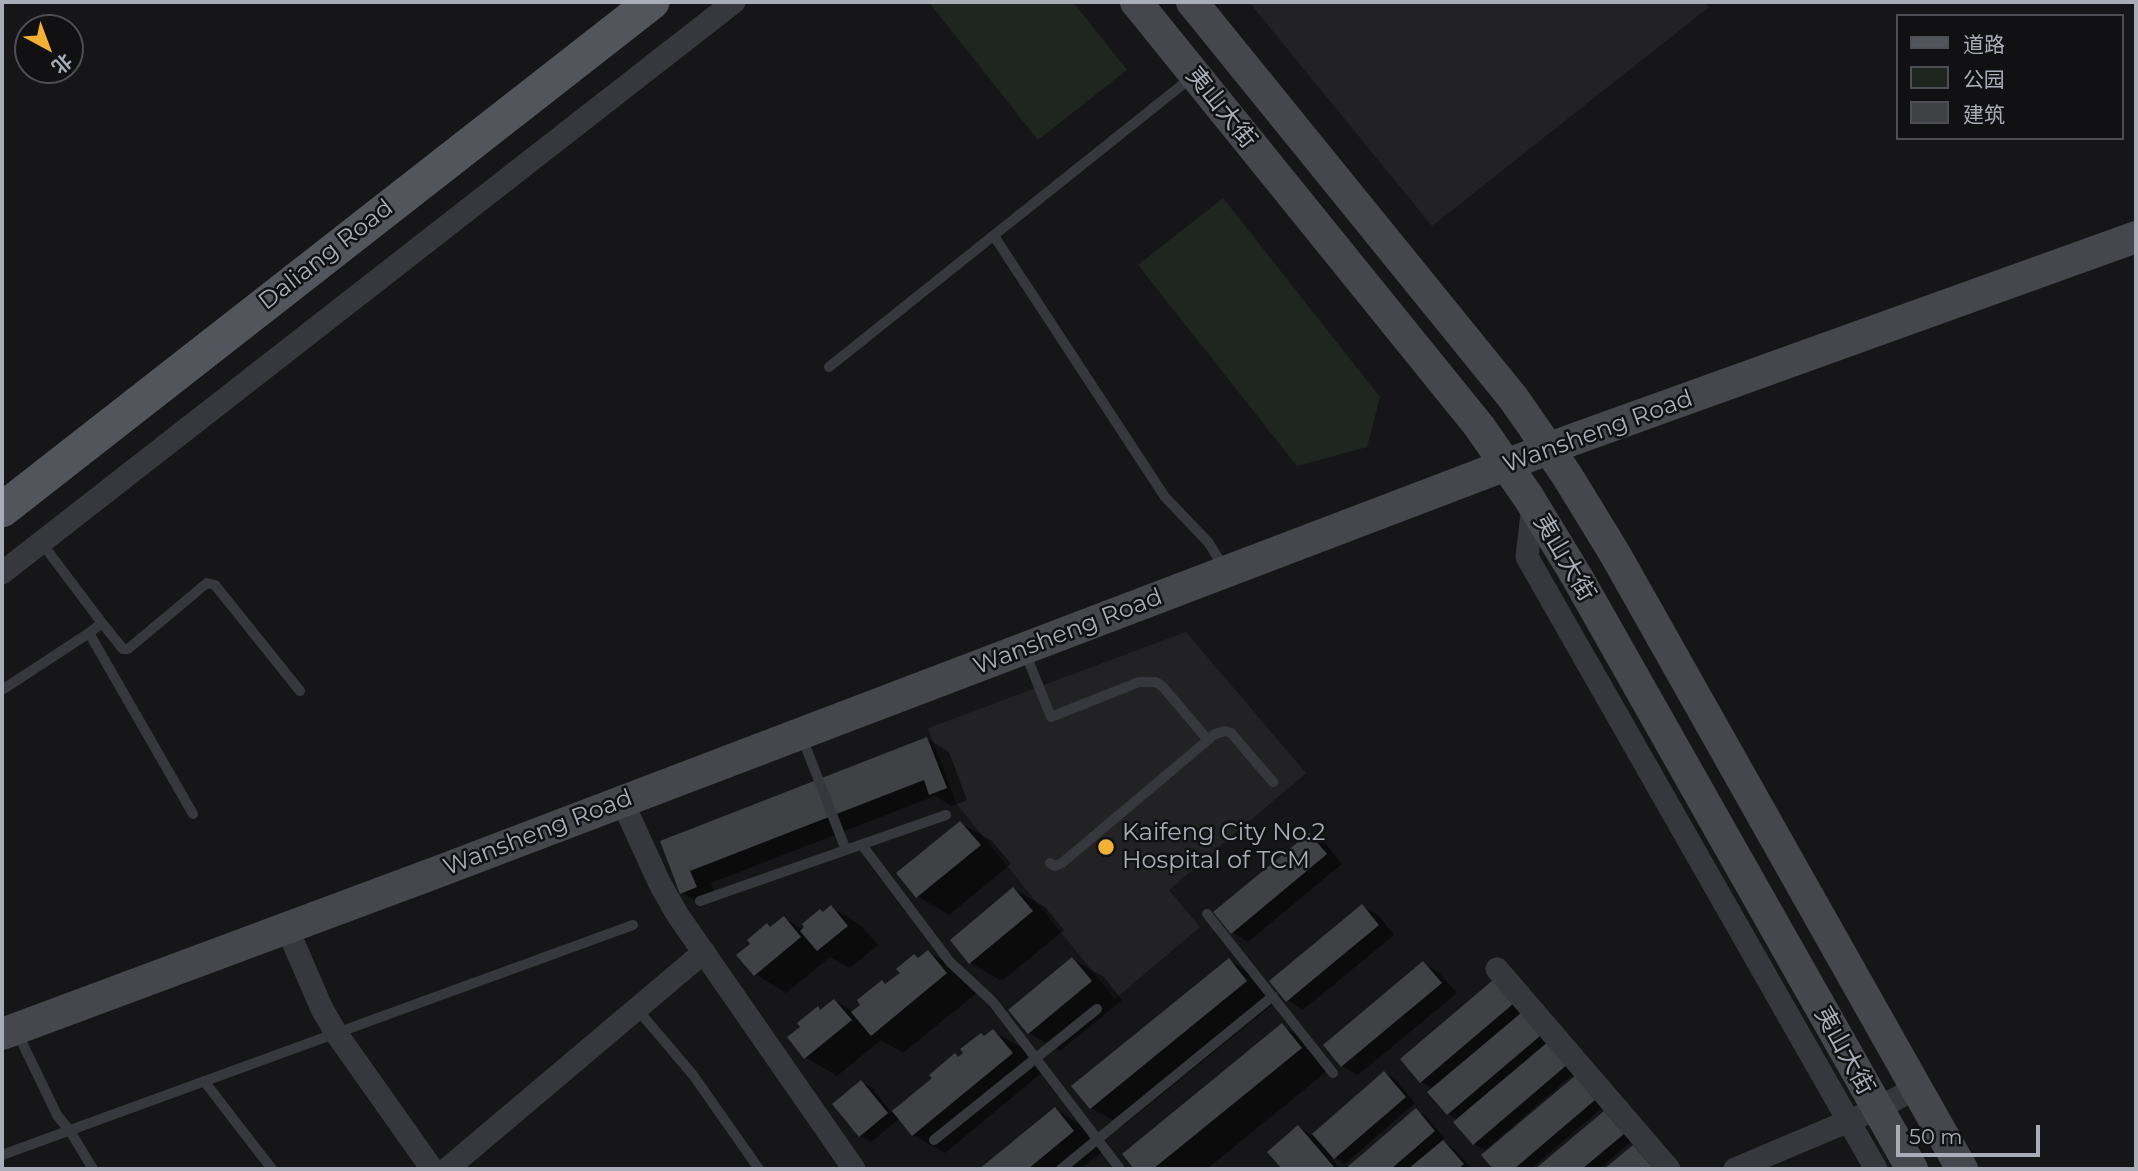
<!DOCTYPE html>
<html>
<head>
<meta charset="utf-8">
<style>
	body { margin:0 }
	#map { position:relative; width:2138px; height:1171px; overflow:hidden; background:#161618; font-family:Montserrat,"Noto Sans SC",sans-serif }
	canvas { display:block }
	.frame { position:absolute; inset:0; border:4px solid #a8adb8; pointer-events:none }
	.legend { position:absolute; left:1896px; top:14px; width:228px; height:126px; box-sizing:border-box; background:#111113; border:2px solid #4d4f55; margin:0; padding:9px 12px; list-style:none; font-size:21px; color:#a8adb8 }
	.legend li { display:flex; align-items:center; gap:14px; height:35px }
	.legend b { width:35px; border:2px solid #4d4f55 }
	.north { position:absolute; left:14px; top:14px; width:70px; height:70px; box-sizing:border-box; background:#111113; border:2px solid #4d4f55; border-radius:50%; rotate:139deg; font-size:19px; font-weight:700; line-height:28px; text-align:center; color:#a8adb8 }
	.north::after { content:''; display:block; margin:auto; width:24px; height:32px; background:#f2b134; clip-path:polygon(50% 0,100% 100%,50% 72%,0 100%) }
	.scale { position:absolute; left:1896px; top:1125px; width:144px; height:32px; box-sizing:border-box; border:4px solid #a8adb8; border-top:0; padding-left:9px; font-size:21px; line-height:24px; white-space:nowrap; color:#a8adb8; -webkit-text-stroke:5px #111113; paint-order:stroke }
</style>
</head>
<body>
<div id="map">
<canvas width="2138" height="1171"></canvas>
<div class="frame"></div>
<ul class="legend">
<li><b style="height:9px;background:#53555c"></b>道路</li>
<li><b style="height:19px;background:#1e261f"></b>公园</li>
<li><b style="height:19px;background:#404145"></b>建筑</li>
</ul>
<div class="north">北</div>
<div class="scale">50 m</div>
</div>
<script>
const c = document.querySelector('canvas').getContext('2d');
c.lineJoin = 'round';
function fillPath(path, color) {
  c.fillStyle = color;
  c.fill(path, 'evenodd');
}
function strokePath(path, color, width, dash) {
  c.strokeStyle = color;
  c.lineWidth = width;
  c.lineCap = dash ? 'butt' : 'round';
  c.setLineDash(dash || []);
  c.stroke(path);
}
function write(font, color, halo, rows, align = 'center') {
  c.font = font + ' Montserrat,"Noto Sans SC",sans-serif';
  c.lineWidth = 5;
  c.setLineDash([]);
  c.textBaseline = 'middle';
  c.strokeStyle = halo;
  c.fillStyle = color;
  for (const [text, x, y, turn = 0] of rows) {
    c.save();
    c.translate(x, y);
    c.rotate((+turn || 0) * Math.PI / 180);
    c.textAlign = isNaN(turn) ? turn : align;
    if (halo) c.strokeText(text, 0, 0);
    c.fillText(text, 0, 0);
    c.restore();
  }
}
fillPath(new Path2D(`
	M1249 2H1704L1709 7 1432 226Z
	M1186 632 1306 773 1169 890 1200 927 1115 999 956 803 928 728Z`), '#222225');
fillPath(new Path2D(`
	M935 2H1073L1127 70 1038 140 931 5Z
	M1223 198 1380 397 1367 447 1297 466 1138 265Z`), '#1e261f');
fillPath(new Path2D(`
	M927 739 949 752 967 800 952 806 935 796 711 883 717 899 703 905 682 893 662 842Z
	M960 823 992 841 1011 864 949 915 917 896Z
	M1310 835 1326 844 1342 864 1248 942 1232 932Z
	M1014 889 1045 907 1064 930 1002 981 970 963Z
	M1362 906 1378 915 1394 935 1303 1010 1287 1000Z
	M831 907 862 926 878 945 850 968 830 957 786 993 755 974 771 928 784 918 804 930Z
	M928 952 959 970 978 992 903 1053 881 1040 837 1076 805 1057 803 1027 818 1009 822 1011 835 1001 854 1012 882 982 887 985Z
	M1072 959 1104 977 1122 1000 1060 1051 1029 1033Z
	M1229 960 1260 979 1278 1000 1123 1126 1091 1108 1074 1087Z
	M1423 963 1439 973 1457 993 1358 1075 1342 1066Z
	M1493 982 1522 1010 1519 1013 1531 1021 1577 1071 1485 1150 1474 1144 1459 1120 1448 1114 1434 1089 1421 1082Z
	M1282 1026 1314 1044 1332 1067 1207 1169H1136L1124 1155Z
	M993 1031 1024 1049 1043 1072 945 1153 913 1135 900 1118 871 1142 860 1136 861 1082 872 1088 892 1113Z
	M1385 1073 1395 1079 1415 1103 1345 1164 1328 1154 1340 1169H1285L1270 1152 1299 1127 1312 1136Z
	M1575 1078 1604 1106 1531 1169H1496L1484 1155Z
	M1055 1109 1086 1128 1105 1150 1081 1169H982Z
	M1416 1110 1426 1116 1444 1138 1441 1141 1453 1148 1472 1169H1348Z
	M1604 1113 1615 1119 1633 1140 1599 1169H1538Z
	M1634 1147 1644 1153 1658 1169H1607Z`), '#0007');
fillPath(new Path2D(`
	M927 737 947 788 929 795 924 780 690 871 697 887 680 894 660 841Z
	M960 821 981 845 916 898 896 873Z
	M1309 833 1327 854 1231 934 1213 912Z
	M1013 887 1033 911 969 964 950 940Z
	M1362 904 1379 925 1286 1002 1269 981Z
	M831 905 848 926 817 951 800 931 804 927 802 924 820 909 823 912Z
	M784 916 801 937 754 976 736 955 750 944 747 940 767 923 770 927Z
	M928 950 947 973 871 1036 851 1012 860 1005 857 1000 882 980 885 984 900 973 896 969 914 954 918 958Z
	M1072 957 1092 981 1028 1034 1008 1010Z
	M1229 958 1247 981 1090 1109 1071 1086Z
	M1423 961 1442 983 1341 1067 1323 1045Z
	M1493 980 1513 1004 1420 1083 1400 1059Z
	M834 999 852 1020 804 1059 787 1037 800 1027 797 1023 818 1006 820 1010Z
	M1521 1013 1540 1036 1447 1115 1427 1092Z
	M1282 1023 1302 1048 1153 1169H1134L1122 1154Z
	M993 1029 1013 1053 912 1136 892 1111 932 1078 929 1075 955 1053 958 1057 963 1053 960 1049 981 1033 984 1036Z
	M1549 1041 1568 1064 1473 1145 1453 1122Z
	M1384 1071 1406 1097 1334 1159 1312 1134Z
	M1575 1076 1595 1100 1514 1169H1493L1481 1155Z
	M861 1080 888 1113 859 1137 832 1104Z
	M1055 1107 1074 1131 1028 1169H979Z
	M1416 1108 1435 1131 1391 1169H1345Z
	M1604 1111 1624 1134 1582 1169H1535Z
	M1298 1125 1334 1167 1331 1169H1282L1267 1152Z
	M1443 1140 1464 1164 1458 1169H1408Z
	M1633 1145 1653 1168 1604 1169Z`), '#404145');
strokePath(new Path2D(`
	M994 236 1165 497 1208 542 1225 569
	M829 367 1192 77
	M41 542 102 623 89 633 193 814
	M102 623 123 649H128L207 583 215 585 300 691
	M1025 652 1051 717 1139 682H1156L1163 687 1208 740
	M2 690 89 633
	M801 735 846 850
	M862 845 950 962 993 1002 1120 1169
	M1050 863 1055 866 1062 863 1215 734 1225 731 1231 733 1273 782
	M700 901 946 815
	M1207 914 1333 1073
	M637 1009 693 1075 759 1169
	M17 1032 57 1115 70 1131 93 1169
	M204 1081 272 1169
	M934 1140 1097 1009
	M2 1155 633 925
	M1061 1169 1273 996`), '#37383d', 10);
strokePath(new Path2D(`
	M1533 505 1527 557 1876 1169
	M2 573 734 2
	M622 801 660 884 677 914 854 1169
	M287 928 322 1009 336 1033 432 1169
	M1497 969 1669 1169
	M447 1169 704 952
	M1735 1169 1877 1109 1916 1088`), '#37383d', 23);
strokePath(new Path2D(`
	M1136 2 1479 426 1529 498 1577 577 1912 1169
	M1192 2 1514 399 1566 474 1615 554 1962 1169
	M2 1034 440 871 1569 441 2136 237`), '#45474d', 32);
strokePath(new Path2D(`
	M2 510 652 2`), '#53555c', 35);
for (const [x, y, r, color] of [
	[1106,847,9,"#f2b134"]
]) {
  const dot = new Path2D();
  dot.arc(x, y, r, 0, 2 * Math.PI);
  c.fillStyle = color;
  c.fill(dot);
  strokePath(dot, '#111113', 2.5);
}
write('24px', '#a8adb8', '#111113', [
	["夷山大街",1221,108,51],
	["Daliang Road",326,255,-38],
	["Wansheng Road",1598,432,-20],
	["夷山大街",1564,558,59],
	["Wansheng Road",1068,632,-21],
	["Wansheng Road",538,833,-21],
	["夷山大街",1844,1051,61]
]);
write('24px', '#a8adb8', '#111113', [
	["Kaifeng City No.2",1122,833],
	["Hospital of TCM",1122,861]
], 'left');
</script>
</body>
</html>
